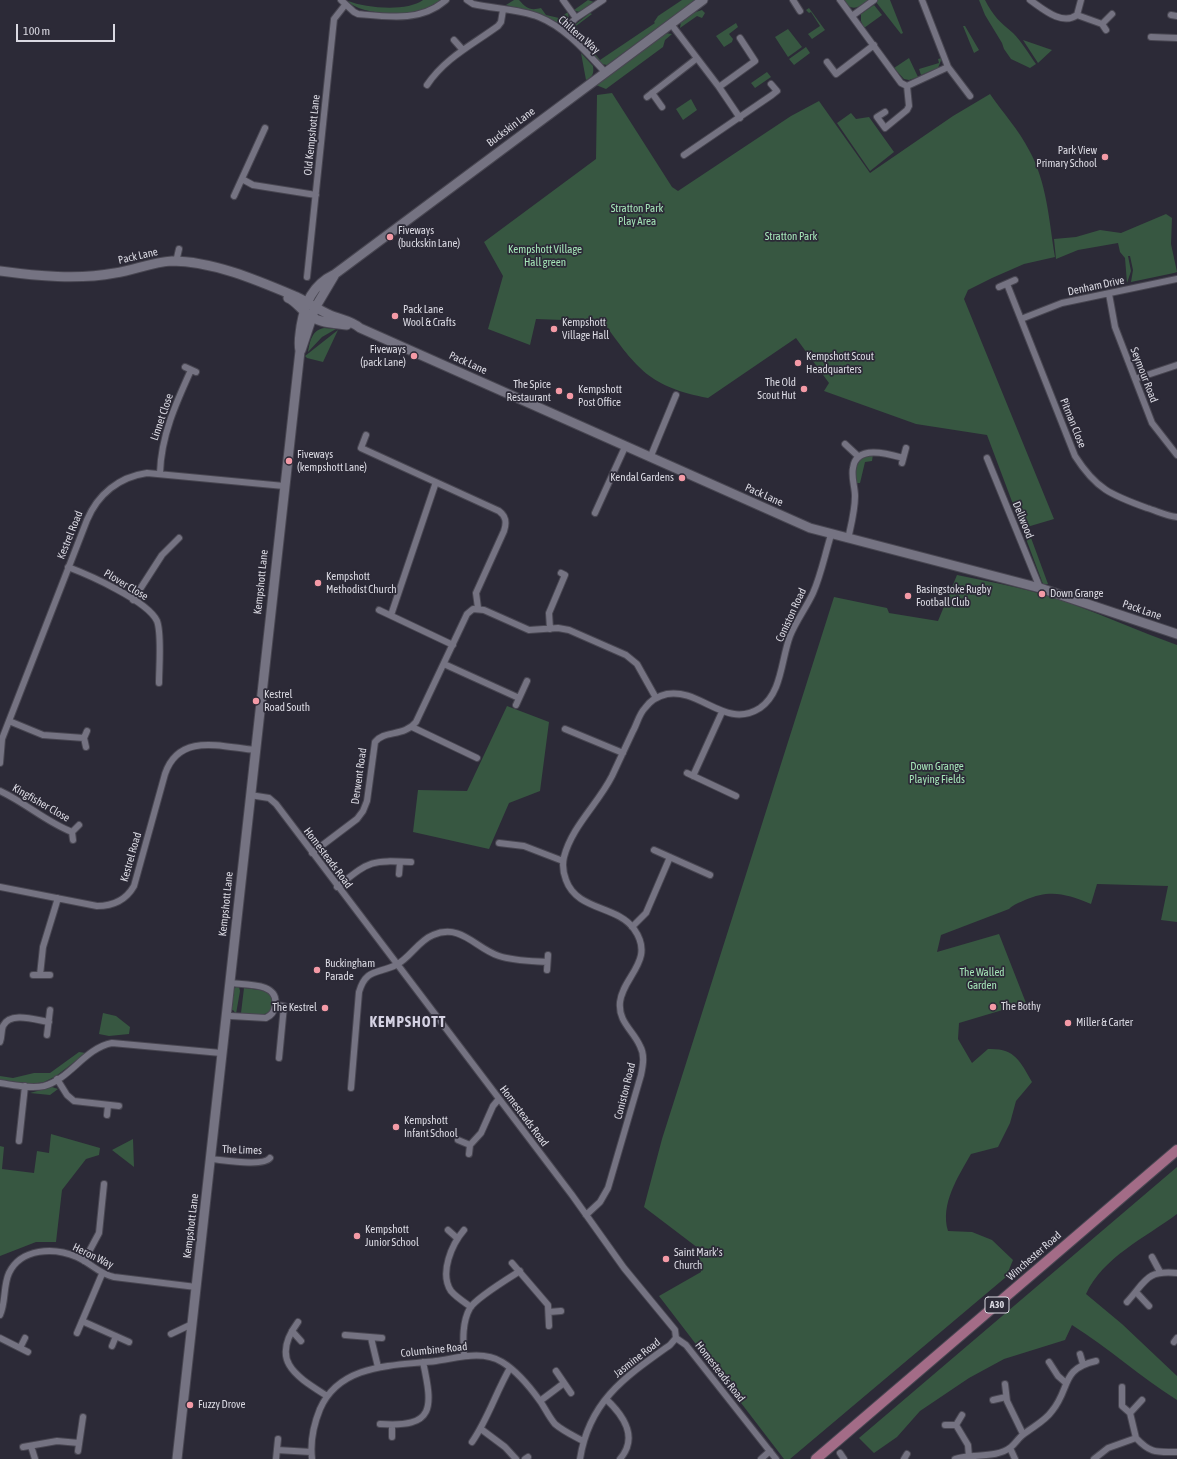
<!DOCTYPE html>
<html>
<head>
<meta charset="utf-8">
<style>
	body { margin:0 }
	#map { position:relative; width:1177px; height:1459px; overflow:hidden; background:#2c2a37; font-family:"Asap Condensed",sans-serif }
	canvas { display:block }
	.scale { position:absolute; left:16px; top:24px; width:99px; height:18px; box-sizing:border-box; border:2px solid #dad9e2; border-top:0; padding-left:5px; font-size:12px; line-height:14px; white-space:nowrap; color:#dad9e2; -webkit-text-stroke:3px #2c2a37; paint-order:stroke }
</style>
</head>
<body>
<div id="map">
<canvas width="1177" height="1459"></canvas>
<div class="scale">100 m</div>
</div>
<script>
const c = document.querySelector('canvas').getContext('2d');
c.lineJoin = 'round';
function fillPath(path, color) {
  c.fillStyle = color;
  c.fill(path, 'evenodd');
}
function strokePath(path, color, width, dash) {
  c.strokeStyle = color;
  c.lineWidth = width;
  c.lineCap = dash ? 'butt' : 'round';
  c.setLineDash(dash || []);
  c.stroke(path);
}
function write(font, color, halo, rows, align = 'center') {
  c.font = font + ' "Asap Condensed",sans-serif';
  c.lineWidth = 3.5;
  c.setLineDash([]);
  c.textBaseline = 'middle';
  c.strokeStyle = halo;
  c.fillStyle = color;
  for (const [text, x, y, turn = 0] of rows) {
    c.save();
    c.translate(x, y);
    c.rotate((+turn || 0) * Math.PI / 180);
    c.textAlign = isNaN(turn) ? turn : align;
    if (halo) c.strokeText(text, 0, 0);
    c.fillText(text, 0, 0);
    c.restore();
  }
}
fillPath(new Path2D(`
	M423 0H443C437 4 430 8 423 11 407 16 359 15 348 1 366 8 407 12 423 0Z
	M514 0H519C526 8 530 11 541 8L546 15 559 18 568 12 569 20 562 25 542 15 506 5Z
	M588 0 594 2 580 12 575 11 574 10Z
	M682 0H695L607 65 601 64 583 45 586 43 600 60 655 23 654 22 658 16Z
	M843 0H869C859 7 852 13 843 0Z
	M878 0H890L903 33 901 34 876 2Z
	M979 0H985C993 16 1000 22 1013 33 1022 42 1029 54 1036 64L1030 68 1011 59 1004 49 1002 43 985 15Z
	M874 5 882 15 864 28 861 21V14Z
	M809 8 825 30 812 39 808 34 820 26 811 12 809 13 806 10Z
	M702 10 705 13 702 18 697 16 680 28 681 22 693 13Z
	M590 13 592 14 576 26 585 40 582 43 571 33V28Z
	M736 23 738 27 729 34 733 39 732 42 724 47 716 36Z
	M963 26H965L979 50 974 53Z
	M788 29 802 47 788 57 775 37Z
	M665 33 672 34 665 40 663 47 606 89 596 85Z
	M1023 40 1052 50 1038 63Z
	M806 47 810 53 794 65 789 59Z
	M581 53 593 66C594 73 593 77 586 80Z
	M909 58 918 77 909 80 904 79 894 68Z
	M942 58 938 68 921 75 919 69 939 63 938 59Z
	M767 72 771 77 755 88 751 83Z
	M612 93 672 187 678 191 791 116 819 101 870 173 953 116 990 94C1003 113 1019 130 1029 150 1047 182 1049 221 1055 257L1024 264 992 278 968 290 964 299 1054 519 1027 527 1048 584H1043L987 435 916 424 824 391 829 383 796 338 708 398C650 387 637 369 604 323L600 321 596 324 590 321 536 319 530 345 488 329 503 276 484 242 596 159 597 95Z
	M691 99 697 110 683 120 676 109Z
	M851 113 856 119 869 117 894 152 870 171 837 123Z
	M1166 214 1172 218 1171 244 1177 272 1174 273 1131 282 1133 270 1130 256H1128L1131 271 1127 283 1125 258 1120 252 1118 243 1078 250 1056 259 1054 239 1076 237 1100 230 1121 233Z
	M324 328 336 329 322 337 308 352C310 341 312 330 324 328Z
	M338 330 323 362 307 358 305 356Z
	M873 454 872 461 865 462 860 483H855V464L862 457Z
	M957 575C996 583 1035 590 1072 604 1107 617 1141 632 1177 645V922L1161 920 1168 886 1097 884 1091 904C1066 894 1051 889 1025 900 1019 903 1014 904 1009 909L941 935 937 952 999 934 1026 1003 959 1023 958 1039 972 1063 988 1049C1015 1048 1020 1061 1032 1082L1016 1101 1010 1123 998 1147 971 1154C958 1177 940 1204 948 1231L972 1232 992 1240 1013 1260 1006 1277 790 1459H784L659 1296 701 1272 698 1248 644 1207 662 1139 834 597 887 608 889 613 938 621Z
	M507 706 549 722 540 791 509 803 489 849 413 832 418 790 467 791Z
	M236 987H239L240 991 236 1014 233 1010H229L233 989Z
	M244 988 268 991 273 998 272 1008 270 1012 262 1015 241 1013Z
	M103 1013 116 1016 130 1027 129 1034 109 1036 99 1034Z
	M79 1052 86 1053 56 1076 44 1082 32 1084 0 1080V1076L13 1078 34 1073H50Z
	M52 1087 58 1089 50 1095 30 1093Z
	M51 1134 100 1148 99 1155 86 1159 62 1190 56 1242H36L0 1256V1146L4 1147 2 1169 34 1173 37 1151 49 1153Z
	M133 1139 134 1167 112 1150Z
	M1177 1167V1214C1145 1238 1103 1257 1086 1294L1122 1324 1177 1376V1400C1140 1377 1109 1348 1072 1325L1065 1340 1004 1359 969 1378 920 1411 897 1437 874 1453 859 1438Z`), '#375741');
const street = new Path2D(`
	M341 0 354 12 358 14C389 17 421 22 446 0
	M467 0 473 4C495 9 519 9 539 17 566 28 586 52 605 72
	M563 0 576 18
	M793 0 800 11
	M840 0 901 83 907 86 948 67 922 0
	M1030 0C1043 9 1062 26 1077 15L1102 24
	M1077 15 1081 0
	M1171 15 1177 16
	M852 16 874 0
	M671 24 719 87 740 118
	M1106 30 1102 24 1112 14
	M563 31 576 18 603 0
	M1151 37 1177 38
	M454 40 462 49
	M827 62 836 74 874 45
	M948 67 970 96
	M427 85C445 58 472 45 498 26L501 22 503 10
	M719 87 755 61 740 38
	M652 93 662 107
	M647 97 696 59
	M885 112 877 117 885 128 907 110 909 106 907 86
	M684 155 772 95 777 91 771 84
	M242 179 253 185 316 195
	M234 196 265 128
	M176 262 179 249
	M307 277 334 19 345 5
	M1007 284 1075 456C1096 489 1111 495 1147 508 1157 511 1167 516 1177 517
	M999 287 1015 280
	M1109 294 1115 327 1152 423 1177 455
	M1021 319 1062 303 1177 279
	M185 367 196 372
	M1135 379 1177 365
	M366 435 361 448 499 511C506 516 507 522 504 531L476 593 478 608
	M845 444 859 457
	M650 458 676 395
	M987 458 1040 588
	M902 463 906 448
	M160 473C161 436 176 403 191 370
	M595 513 625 447
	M848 539C851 525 855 511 855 496 855 487 851 477 853 468 856 444 889 454 903 458
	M68 567C89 575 148 601 157 621 162 634 159 668 159 683
	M133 600 162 555 179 538
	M379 610 453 645
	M391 615 436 482
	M550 629 549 613 565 575 561 573
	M444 664 519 698
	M516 705 527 681
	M9 721 43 735 84 738
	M412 727 477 758
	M565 729 623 753
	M86 747 84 738 87 731
	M0 763 2 739 87 520C98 494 119 477 147 473L284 486
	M687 773 736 796
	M693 776 722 712
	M0 791C26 803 46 822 72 832
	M250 795 269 798 276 804 572 1195 624 1268 675 1330 676 1338
	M73 840 72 832 79 825
	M499 843 524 846 563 861
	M654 850 710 875
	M312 853 357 819 363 811 367 801 375 742C384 730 404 737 416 722L467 614 473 609 484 610 529 630 558 628 569 630 626 655 637 664 656 698
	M399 874 400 862
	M0 887 97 906C113 906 126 900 134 886L165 774C179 732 222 747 255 750
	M337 887C370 861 369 860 411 862
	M632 927 646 913 670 857
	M547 970 548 955
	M33 975H50
	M40 975 43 947 58 898
	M229 983C245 985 280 982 275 1006 274 1012 272 1015 266 1018L231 1016
	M275 1005 284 1006 279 1058
	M47 1035 50 1010
	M0 1042C2 1037 1 1031 3 1026 10 1011 36 1020 49 1022
	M57 1079 67 1095 74 1101 119 1106
	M0 1083C14 1085 30 1089 44 1086 70 1079 85 1048 112 1043L221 1053
	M351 1088 359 992C366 968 378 974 396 965 410 958 418 941 433 935 461 923 475 948 499 956 514 961 532 961 547 962
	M107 1115 108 1105
	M458 1140 470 1145 469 1154
	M19 1141 25 1086
	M470 1145 481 1133 493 1106 498 1100
	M211 1159C223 1160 263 1167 270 1158
	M586 1215 600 1202 608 1188 641 1075C643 1065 645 1055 640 1046 633 1030 618 1022 620 1002 623 976 656 960 634 929 617 905 577 911 566 880 563 872 562 865 564 857 572 826 598 804 612 776 619 761 626 746 633 731 637 724 639 714 645 708 650 701 658 696 667 694 700 688 726 730 760 708 782 693 781 660 790 636 796 621 806 608 813 593 821 575 825 554 831 535
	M448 1230 457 1238
	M464 1230C452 1244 439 1273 451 1291 456 1297 464 1302 471 1307
	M1152 1257 1160 1272
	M84 1261 99 1233 104 1184
	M512 1263 548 1305 549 1326
	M1136 1292 1149 1306
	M1127 1302C1146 1281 1146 1270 1177 1273
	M549 1312 561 1311
	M0 1315C6 1302 3 1286 9 1273 21 1248 54 1247 77 1257 91 1263 99 1274 114 1277L196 1287
	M82 1321 129 1342
	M298 1322C269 1361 296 1376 327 1396
	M292 1331 301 1341
	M77 1333 102 1274
	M171 1334 192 1324
	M345 1335 382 1338
	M0 1338 28 1352
	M371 1338 378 1367
	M676 1338 686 1345 776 1459
	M1174 1342 1177 1338
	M112 1346 116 1336
	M20 1348 25 1338
	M1080 1354 1083 1364
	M464 1356C463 1340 462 1322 470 1308 476 1298 509 1278 520 1271
	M1049 1362 1058 1376 1066 1383
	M556 1371 571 1393
	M1005 1384 1007 1401 1023 1434
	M1122 1387V1406L1130 1413 1136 1438
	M606 1399C623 1415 639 1437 620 1459
	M993 1400 1006 1397
	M540 1401 564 1383
	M1130 1413 1142 1400
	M380 1424C435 1428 433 1408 423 1362
	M945 1425H956L962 1415
	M956 1425 968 1445 969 1457
	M481 1429 505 1447 516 1459
	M392 1437V1425
	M472 1442C488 1419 496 1392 510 1368
	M31 1446 35 1459
	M23 1447 57 1441 79 1443
	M1010 1448 1015 1459
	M277 1450 311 1452
	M78 1451 83 1417
	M840 1453 844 1459
	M276 1459 278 1439
	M312 1459C310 1441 313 1426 320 1409 340 1363 394 1366 436 1361 458 1358 482 1350 502 1362 517 1371 530 1387 540 1401 545 1408 549 1417 555 1424 563 1431 574 1436 583 1441
	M525 1459 528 1457
	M580 1459C589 1401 625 1377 670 1345L676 1338
	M761 1459 770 1451
	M904 1459 907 1454
	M955 1459C972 1453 996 1459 1011 1447 1016 1443 1019 1437 1024 1434 1034 1426 1045 1421 1052 1411 1071 1388 1060 1369 1096 1361
	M1094 1459 1108 1448 1136 1438C1151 1454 1157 1452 1177 1452`);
const secondary = new Path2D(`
	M0 271C37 276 78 280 115 273 135 270 152 262 172 261 213 261 259 281 297 297 308 302 317 309 328 314 338 319 351 320 360 328L810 528 1040 588 1177 634
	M288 298C295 301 299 307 305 312 317 323 331 323 347 325
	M301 350 315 308 334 276
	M177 1459 300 351C298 342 300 335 301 326 305 303 312 285 335 274L703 0`);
const primary = new Path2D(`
	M816 1459 1177 1150`);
strokePath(street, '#484651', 8);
strokePath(secondary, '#484651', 11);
strokePath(primary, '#484651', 12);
strokePath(street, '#757382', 6);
strokePath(secondary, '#757382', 9);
strokePath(primary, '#a36c87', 10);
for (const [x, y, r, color] of [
	[1105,157,4,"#f49aa6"],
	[390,237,4,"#f49aa6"],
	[395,316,4,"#f49aa6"],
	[554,329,4,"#f49aa6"],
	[414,356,4,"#f49aa6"],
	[798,363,4,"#f49aa6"],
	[804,389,4,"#f49aa6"],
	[559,391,4,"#f49aa6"],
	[570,396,4,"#f49aa6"],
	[289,461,4,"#f49aa6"],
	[682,478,4,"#f49aa6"],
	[318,583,4,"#f49aa6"],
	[1042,594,4,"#f49aa6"],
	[908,596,4,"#f49aa6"],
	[256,701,4,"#f49aa6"],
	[317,970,4,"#f49aa6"],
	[993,1007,4,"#f49aa6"],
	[325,1008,4,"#f49aa6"],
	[1068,1023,4,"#f49aa6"],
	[396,1127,4,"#f49aa6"],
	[357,1236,4,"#f49aa6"],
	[666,1259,4,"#f49aa6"],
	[190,1405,4,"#f49aa6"]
]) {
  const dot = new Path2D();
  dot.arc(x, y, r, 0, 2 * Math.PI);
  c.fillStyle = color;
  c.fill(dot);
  strokePath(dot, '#2c2a37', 1.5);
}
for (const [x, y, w] of [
	[997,1305,24]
]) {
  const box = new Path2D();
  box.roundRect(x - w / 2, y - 8, w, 16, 3);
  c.fillStyle = '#2c2a37';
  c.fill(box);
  strokePath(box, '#dad9e2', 1);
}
write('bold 10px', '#dad9e2', null, [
	["A30",997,1305]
]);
write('11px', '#dad9e2', '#2c2a37', [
	["Chiltern Way",579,35,41],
	["Buckskin Lane",511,127,-37],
	["Old Kempshott Lane",312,135,-84],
	["Pack Lane",138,256,-13],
	["Denham Drive",1096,286,-12],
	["Pack Lane",468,363,24],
	["Seymour Road",1144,375,69],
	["Linnet Close",162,417,-71],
	["Pitman Close",1073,423,68],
	["Pack Lane",764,495,24],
	["Dellwood",1023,520,68],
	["Kestrel Road",70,535,-68],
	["Kempshott Lane",261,582,-84],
	["Plover Close",126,585,31],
	["Pack Lane",1142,610,19],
	["Coniston Road",791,615,-65],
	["Derwent Road",359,776,-82],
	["Kingfisher Close",41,803,30],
	["Kestrel Road",131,857,-74],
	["Homesteads Road",328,858,53],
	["Kempshott Lane",226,904,-84],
	["Coniston Road",625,1091,-76],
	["Homesteads Road",524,1116,53],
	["The Limes",242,1150,2],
	["Kempshott Lane",191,1226,-83],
	["Heron Way",93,1256,26],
	["Winchester Road",1034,1256,-41],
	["Columbine Road",434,1350,-6],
	["Jasmine Road",637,1358,-38],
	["Homesteads Road",720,1372,52]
]);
write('11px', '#dad9e2', '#2c2a37', [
	["Park View",1097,151,"right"],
	["Primary School",1097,164,"right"],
	["Fiveways",398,231],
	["(buckskin Lane)",398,244],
	["Pack Lane",403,310],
	["Wool & Crafts",403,323],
	["Kempshott",562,323],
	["Village Hall",562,336],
	["Fiveways",406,350,"right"],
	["(pack Lane)",406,363,"right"],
	["Kempshott Scout",806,357],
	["Headquarters",806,370],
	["The Old",796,383,"right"],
	["Scout Hut",796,396,"right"],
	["The Spice",551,385,"right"],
	["Restaurant",551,398,"right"],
	["Kempshott",578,390],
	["Post Office",578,403],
	["Fiveways",297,455],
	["(kempshott Lane)",297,468],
	["Kendal Gardens",674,478,"right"],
	["Kempshott",326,577],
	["Methodist Church",326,590],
	["Basingstoke Rugby",916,590],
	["Football Club",916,603],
	["Down Grange",1050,594],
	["Kestrel",264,695],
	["Road South",264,708],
	["Buckingham",325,964],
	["Parade",325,977],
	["The Bothy",1001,1007],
	["The Kestrel",317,1008,"right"],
	["Miller & Carter",1076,1023],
	["Kempshott",404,1121],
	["Infant School",404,1134],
	["Kempshott",365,1230],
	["Junior School",365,1243],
	["Saint Mark's",674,1253],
	["Church",674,1266],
	["Fuzzy Drove",198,1405]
], 'left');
write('11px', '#a5e5b8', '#2c2a37', [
	["Stratton Park",637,209],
	["Play Area",637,222],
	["Stratton Park",791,237],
	["Kempshott Village",545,250],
	["Hall green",545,263],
	["Down Grange",937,767],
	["Playing Fields",937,780],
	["The Walled",982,973],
	["Garden",982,986]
]);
c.letterSpacing = '1px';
write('bold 15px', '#d4d1e2', '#2c2a37', [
	["KEMPSHOTT",408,1022]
]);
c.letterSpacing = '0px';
</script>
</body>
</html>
